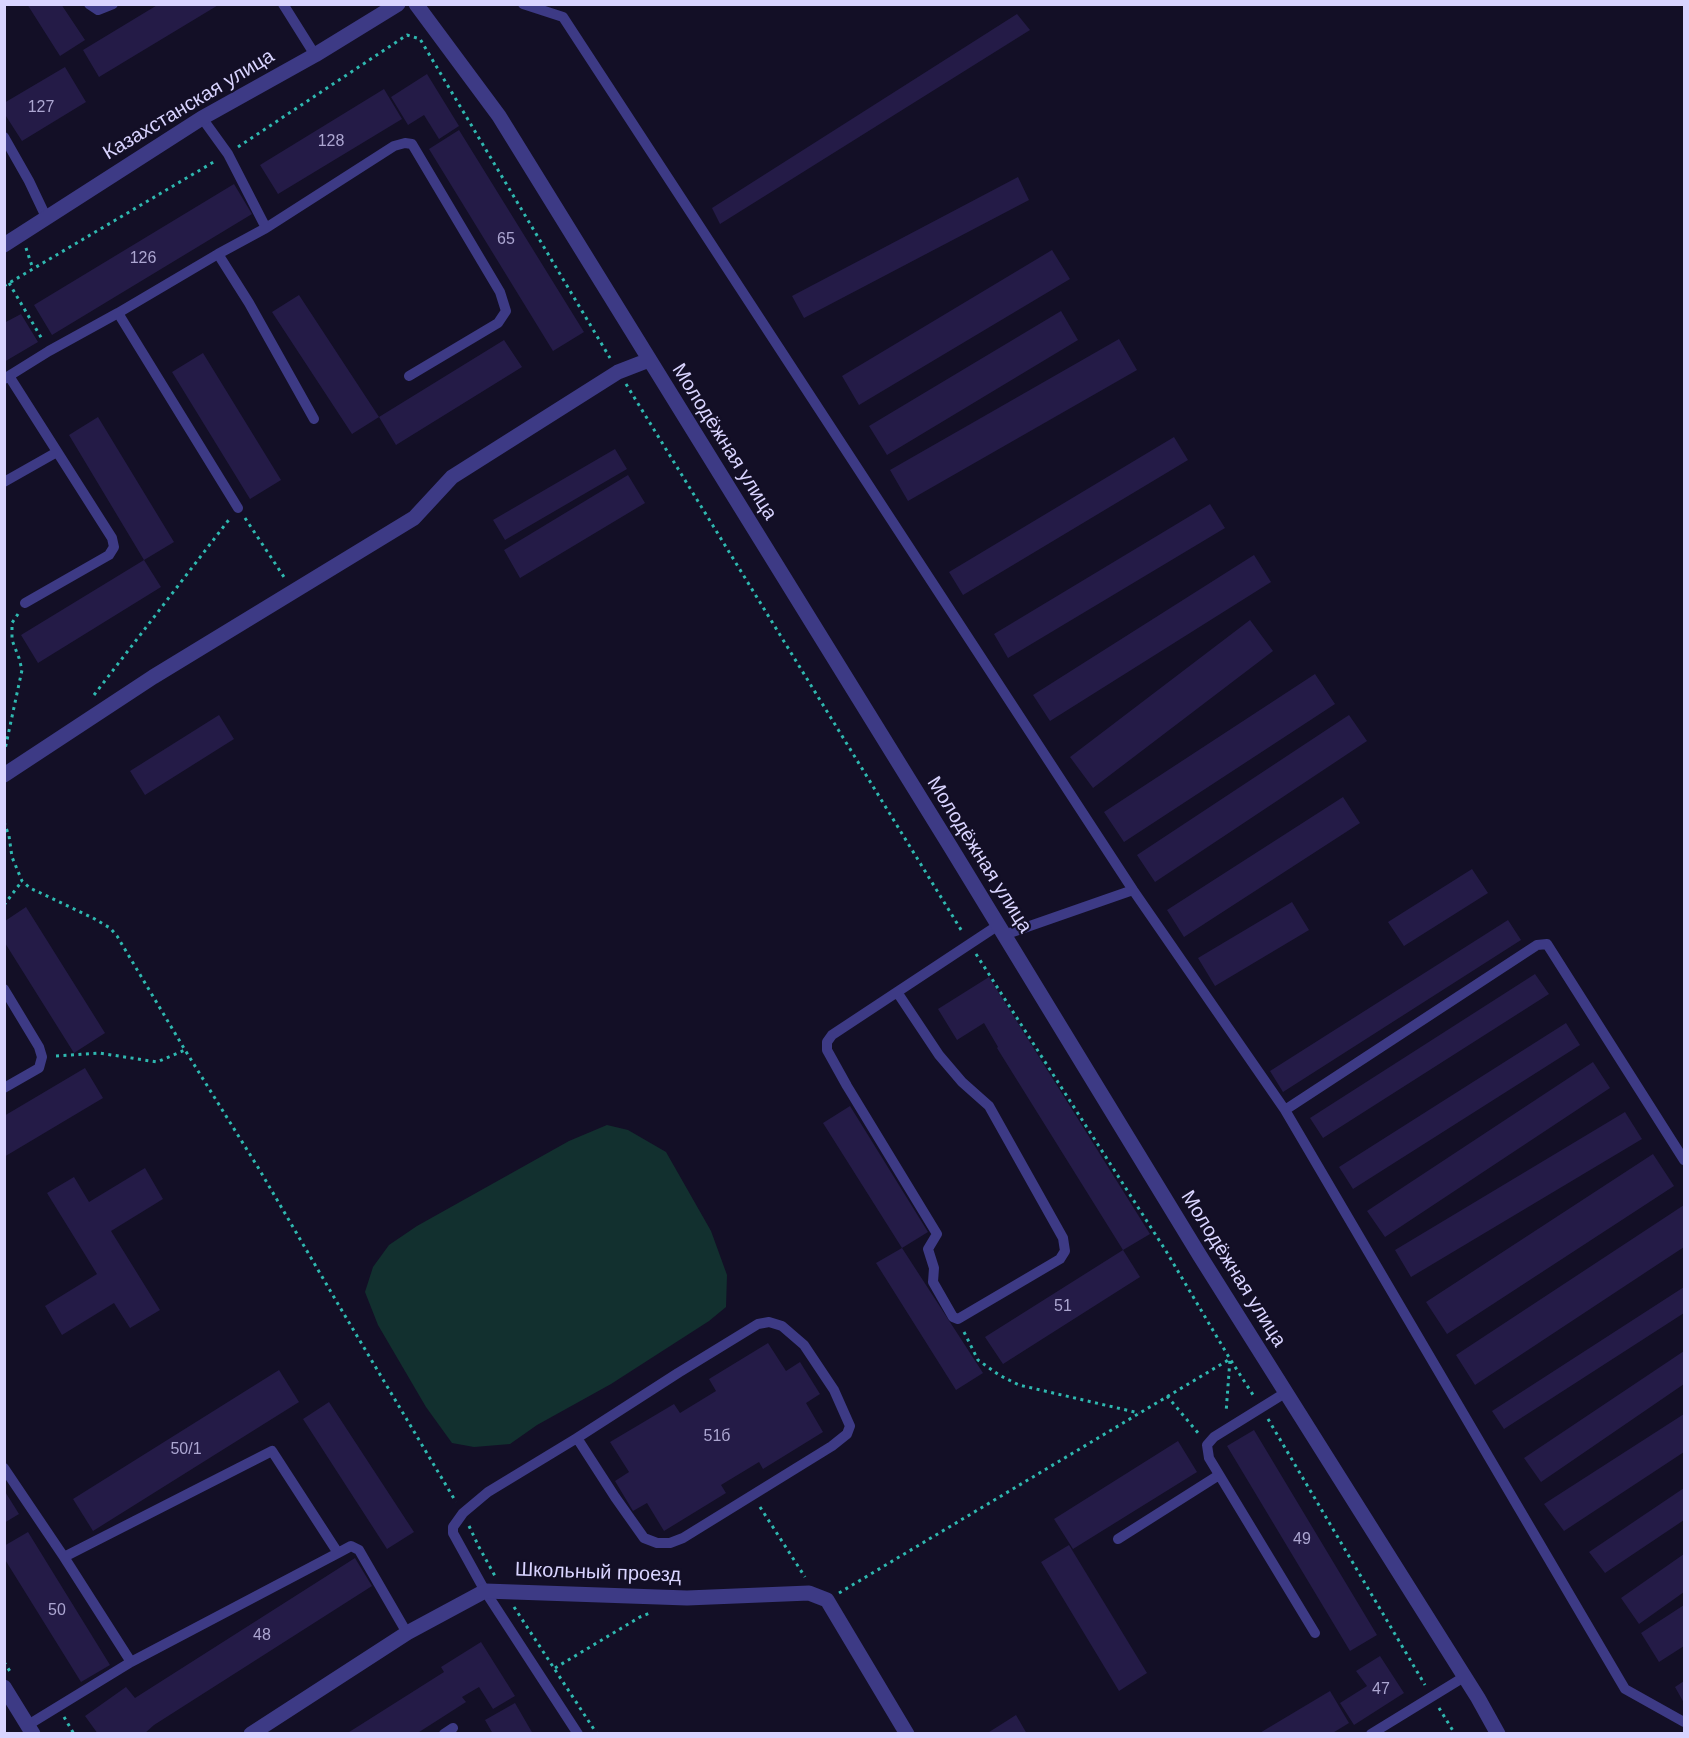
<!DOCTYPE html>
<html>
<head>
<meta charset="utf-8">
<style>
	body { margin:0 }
	#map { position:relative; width:1689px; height:1738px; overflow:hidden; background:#130f26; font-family:Arial,sans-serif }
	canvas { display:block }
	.frame { position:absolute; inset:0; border:6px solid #d9d4ff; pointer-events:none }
</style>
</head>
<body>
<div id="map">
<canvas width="1689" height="1738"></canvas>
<div class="frame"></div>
</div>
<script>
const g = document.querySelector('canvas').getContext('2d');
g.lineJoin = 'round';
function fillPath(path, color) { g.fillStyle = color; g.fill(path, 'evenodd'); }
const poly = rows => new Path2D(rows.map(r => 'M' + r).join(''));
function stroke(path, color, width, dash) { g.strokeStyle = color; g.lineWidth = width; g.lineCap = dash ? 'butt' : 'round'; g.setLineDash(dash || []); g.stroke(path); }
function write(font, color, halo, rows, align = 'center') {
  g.font = font + ' Arial,sans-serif'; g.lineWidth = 4.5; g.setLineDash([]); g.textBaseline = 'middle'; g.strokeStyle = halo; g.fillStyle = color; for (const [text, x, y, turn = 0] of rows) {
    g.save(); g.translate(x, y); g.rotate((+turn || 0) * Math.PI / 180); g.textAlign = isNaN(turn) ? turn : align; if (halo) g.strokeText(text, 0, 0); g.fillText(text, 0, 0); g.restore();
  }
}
const green = poly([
	[607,1125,628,1130,666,1152,711,1231,727,1275,726,1307,709,1321,611,1384,537,1425,510,1444,474,1447,452,1443,426,1407,378,1325,365,1292,373,1267,389,1245,417,1226,569,1141]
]);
const building = poly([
	[27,4,61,4,85,40,60,56],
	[159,4,220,4,99,77,83,50],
	[1017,14,1030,30,720,224,712,208],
	[65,67,86,102,22,141,4,113,4,103],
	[427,74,459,126,439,139,424,115,408,125,391,97],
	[384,89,402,119,278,194,260,165],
	[459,130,584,332,553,351,429,149],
	[1018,177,1029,200,804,318,792,296],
	[234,184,252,214,52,335,34,305],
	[1052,250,1070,279,859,405,842,376],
	[299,295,379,417,352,434,272,312],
	[1061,311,1078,340,887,455,869,426],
	[21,314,38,342,4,362,4,323],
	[1119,339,1137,370,908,501,890,470],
	[504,340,522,367,396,445,379,417],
	[203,353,281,480,250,499,172,372],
	[98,417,174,542,144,560,69,435],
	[1174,437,1188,460,963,595,949,572],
	[615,449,627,469,505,540,493,520],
	[628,475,645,503,520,578,504,550],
	[1210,504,1225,528,1008,658,994,634],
	[1254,555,1271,582,1050,721,1033,695],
	[144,560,161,587,38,663,21,635],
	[1250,620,1273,651,1093,788,1070,757],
	[1315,674,1335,704,1124,842,1104,812],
	[219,715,234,739,145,795,130,771],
	[1349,715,1367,741,1155,882,1137,855],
	[1343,797,1360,823,1184,937,1167,910],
	[1472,869,1488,893,1404,946,1388,922],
	[1292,902,1309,930,1215,986,1198,958],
	[26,907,105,1033,74,1053,5,943,5,921],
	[1508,920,1521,940,1283,1092,1270,1071],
	[1535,974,1549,994,1323,1138,1310,1118],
	[989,977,1150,1234,1123,1250,1140,1277,1003,1364,985,1337,1123,1250,997,1048,998,1047,984,1023,957,1040,938,1009],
	[1566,1023,1580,1045,1353,1189,1339,1167],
	[1593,1062,1610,1088,1385,1237,1367,1211],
	[85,1068,103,1098,4,1157,4,1116],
	[850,1106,928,1232,902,1248,823,1123],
	[1625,1112,1642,1139,1411,1277,1395,1250],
	[1653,1154,1674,1186,1447,1334,1426,1302],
	[145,1168,163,1199,111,1231,160,1310,130,1328,114,1303,62,1335,45,1306,97,1274,47,1193,74,1177,89,1202],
	[1684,1205,1684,1247,1475,1385,1456,1355],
	[902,1248,983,1373,956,1390,876,1263],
	[1684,1287,1684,1313,1504,1429,1492,1411],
	[768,1343,786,1371,800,1362,820,1394,806,1403,823,1432,763,1469,759,1462,721,1485,726,1493,664,1531,647,1503,633,1511,615,1481,629,1472,610,1442,674,1404,680,1413,716,1391,709,1379],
	[1684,1351,1684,1384,1541,1482,1524,1458],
	[279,1370,299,1402,93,1531,73,1499],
	[329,1402,414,1532,387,1549,303,1419],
	[1684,1414,1684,1452,1564,1531,1544,1504],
	[1254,1430,1377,1635,1350,1651,1227,1446],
	[1178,1441,1197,1472,1073,1549,1054,1519],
	[1684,1488,1684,1520,1605,1573,1589,1552],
	[4,1490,19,1514,4,1523],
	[28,1532,110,1665,81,1682,4,1558,4,1546],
	[1069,1545,1147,1673,1119,1691,1041,1562],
	[1684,1554,1684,1592,1639,1624,1621,1598],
	[355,1558,372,1586,154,1725,144,1734,98,1734,85,1716,126,1687,135,1698],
	[1684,1605,1684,1646,1659,1662,1641,1633],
	[481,1642,515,1696,493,1709,479,1687,462,1697,466,1702,416,1734,346,1734,444,1672,441,1667],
	[1380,1656,1404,1693,1354,1725,1340,1703,1367,1686,1356,1671],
	[1684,1681,1684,1703,1675,1687],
	[1330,1691,1349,1723,1331,1734,1258,1734],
	[515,1703,533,1734,493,1734,485,1720],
	[1016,1715,1027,1734,986,1734]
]);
const path = poly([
	[238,147,407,35,420,39,610,358],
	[26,248,33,269],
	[9,283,42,339],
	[4,286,217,160],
	[626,384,963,933],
	[245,518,286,580],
	[94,695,231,517],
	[4,754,22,670,19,658,12,640,12,623,18,614],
	[4,822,9,836,12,857,22,881,30,888,93,918,110,928,117,936,185,1050,259,1169,338,1304,456,1502],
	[4,905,22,881],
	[976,954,1166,1251,1230,1359,1255,1398],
	[56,1056,99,1053,157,1062,185,1050],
	[964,1332,978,1360,999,1375,1019,1385,1139,1413],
	[1167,1396,1199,1434],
	[1268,1419,1425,1685],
	[760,1507,805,1577],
	[469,1526,479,1547,495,1576],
	[839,1593,1230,1359,1226,1413],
	[514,1607,597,1734],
	[4,1662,11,1673],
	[555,1668,640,1617,650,1613],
	[1439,1708,1455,1734],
	[64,1717,74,1734]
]);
const service = poly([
	[89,4,98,10,113,4],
	[283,4,315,55],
	[523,4,563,17,1133,890,1285,1110,1625,1689,1684,1722],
	[202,118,228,154,266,228,218,254,118,313,238,508],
	[4,137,29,181,47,219],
	[266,228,394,146,405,143,412,144,500,292,506,311,498,323,409,376],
	[218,254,249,303,314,419],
	[9,376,112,538,114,547,109,555,25,603],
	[4,379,49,351,118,313],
	[4,482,57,452],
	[1004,935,1133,890],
	[4,989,39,1047,42,1057,39,1068,4,1088],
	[897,992,939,1055,962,1082,989,1106,1063,1238,1065,1251,1060,1259,958,1319,953,1317,933,1282,934,1268,928,1249,937,1234,847,1086,827,1050,827,1042,832,1035,997,926],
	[1285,1110,1537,945,1547,944,1684,1160],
	[1285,1393,1214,1437,1207,1445,1209,1458,1315,1633],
	[577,1438,615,1497,644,1538,657,1543,670,1543,683,1538,832,1446,847,1434,850,1426,834,1390,804,1345,782,1326,769,1322,758,1324,678,1373,577,1438,488,1492,463,1513,453,1527,453,1533,485,1591,578,1734],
	[4,1468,64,1557,131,1662,338,1553,272,1451,64,1557],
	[1118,1539,1219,1475],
	[338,1553,351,1546,359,1550,407,1633],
	[28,1725,131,1662],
	[444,1734,453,1728],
	[1371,1734,1464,1677]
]);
const minor = poly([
	[416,4,499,116,950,846,1200,1256,1478,1698,1498,1734],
	[4,245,202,118,315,55,398,4],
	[4,775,153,677,414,518,452,477,618,372,649,360],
	[4,1687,33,1734],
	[251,1734,407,1633,485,1591,687,1598,809,1593,827,1600,907,1734]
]);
const numberNames = [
	["127",41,108],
	["128",331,142],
	["65",506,240],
	["126",143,259],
	["51",1063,1307],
	["51б",717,1437],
	["50/1",186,1450],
	["49",1302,1540],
	["50",57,1611],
	["48",262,1636],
	["47",1381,1690]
];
const streetNames = [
	["Казахстанская улица",189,105,-31],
	["Молодёжная улица",724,442,58],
	["Молодёжная улица",979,855,58],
	["Молодёжная улица",1233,1269,58],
	["Школьный проезд",598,1573,2]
];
fillPath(green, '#12302f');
fillPath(building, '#241b47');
stroke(path, '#2fb8b0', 3, [3, 4.5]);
stroke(service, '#3d3a85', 10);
stroke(minor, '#3d3a85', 15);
write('16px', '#aca6d1', null, numberNames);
write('20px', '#d9d4ff', '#130f26', streetNames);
</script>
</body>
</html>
